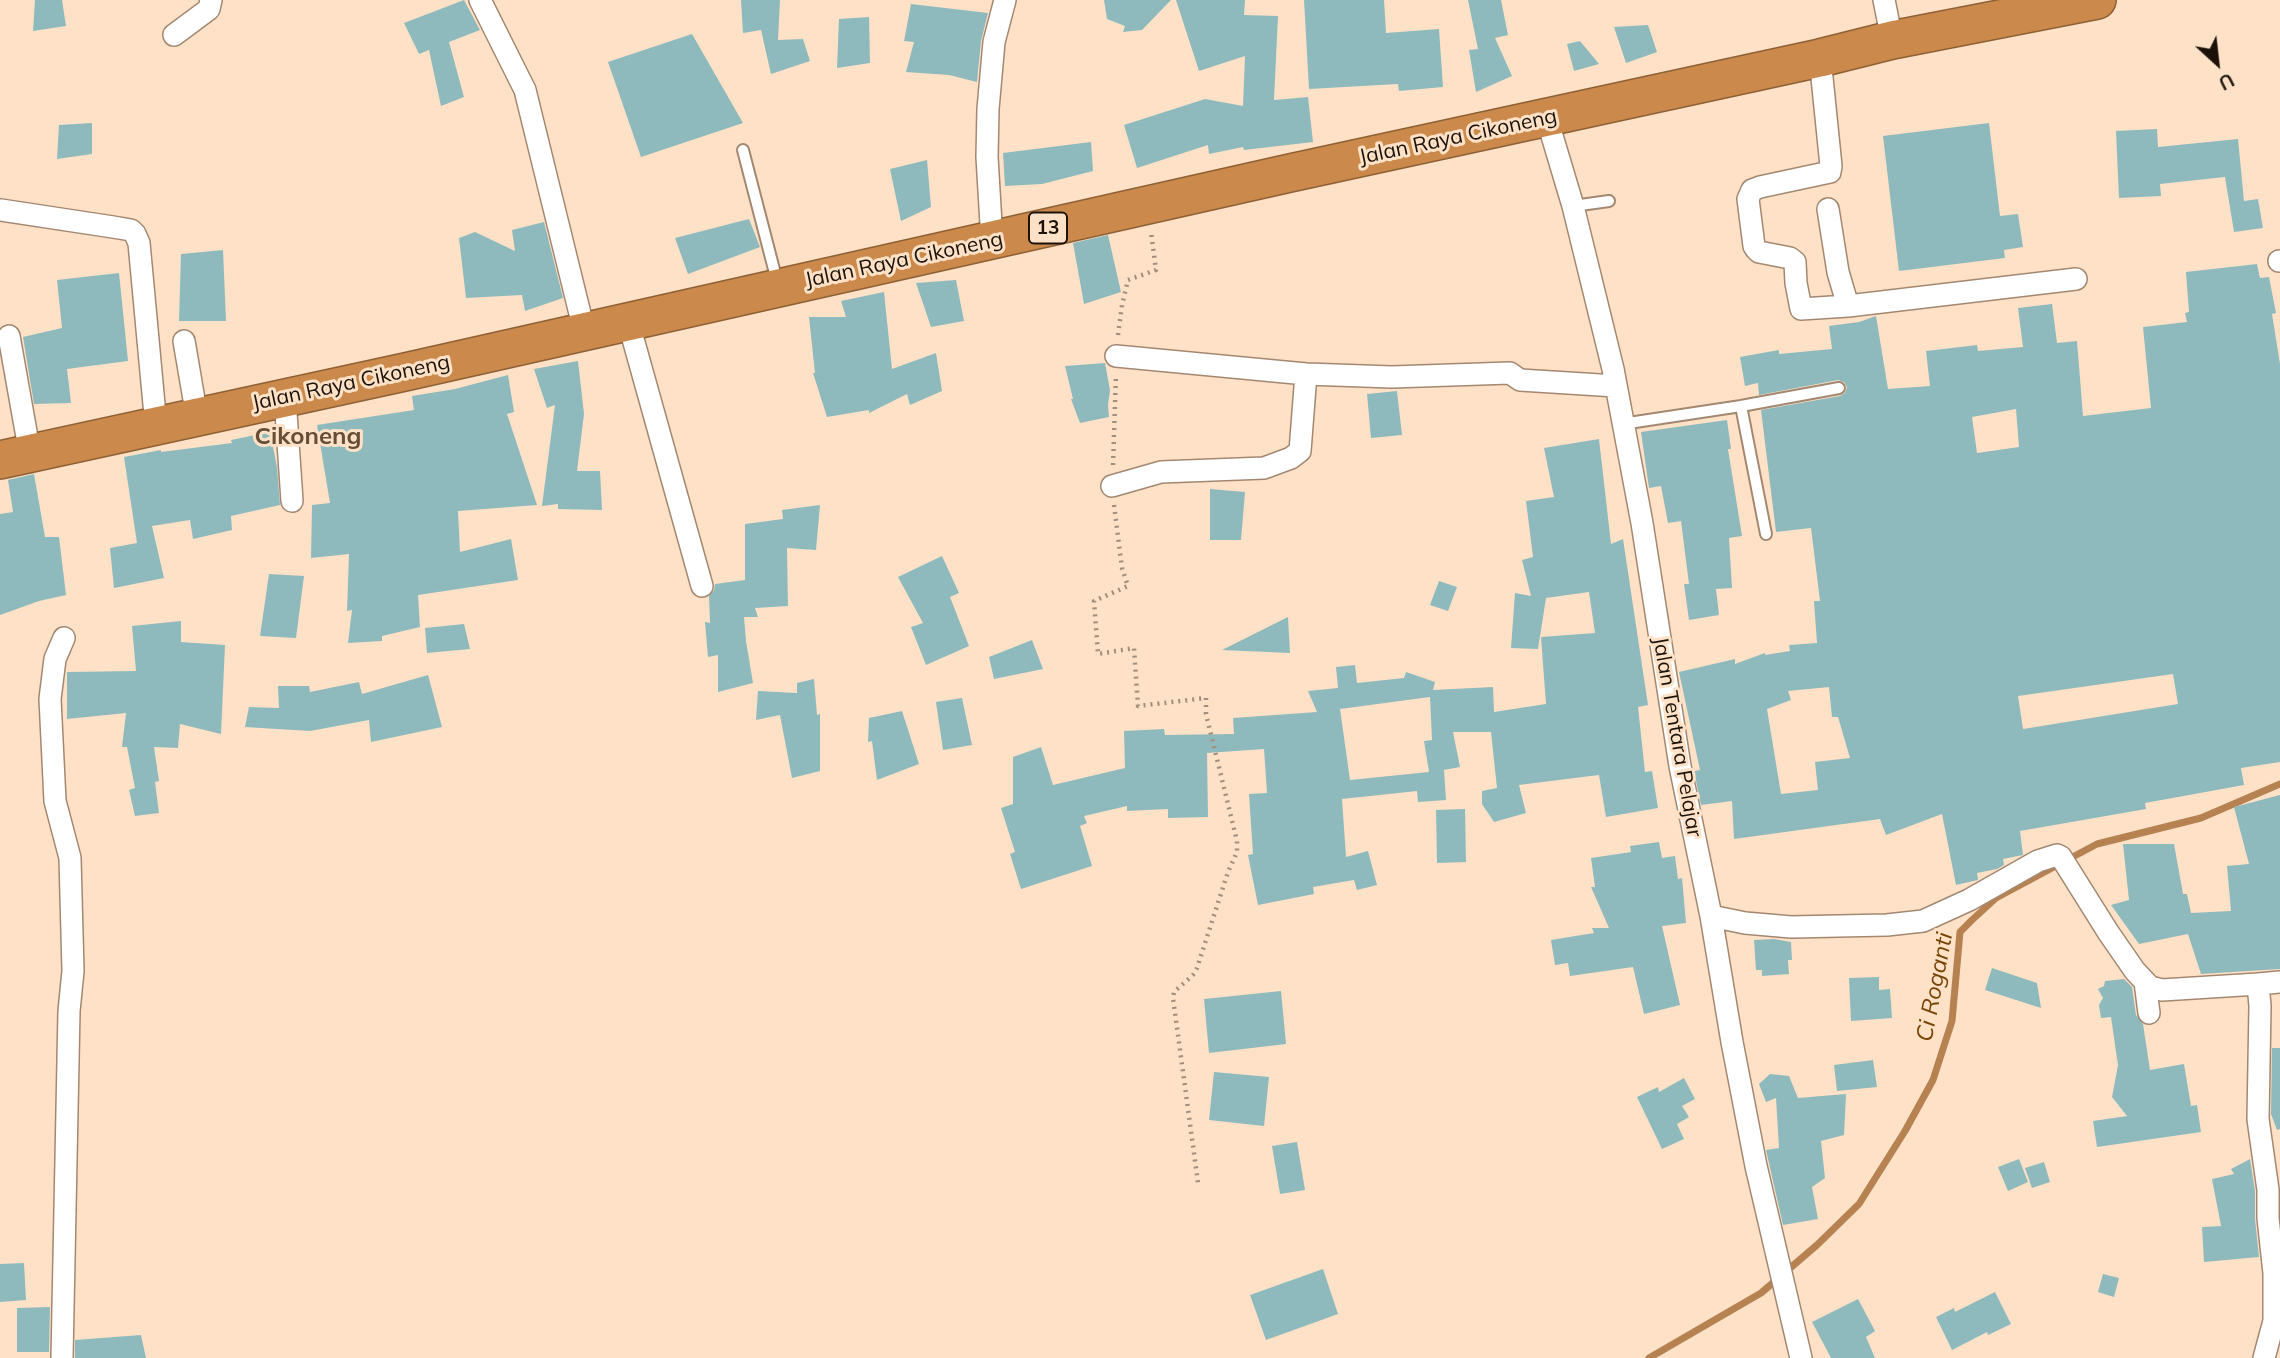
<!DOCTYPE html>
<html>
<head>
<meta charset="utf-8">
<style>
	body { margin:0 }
	#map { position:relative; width:2280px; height:1358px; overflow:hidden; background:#fee1c7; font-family:Mulish,sans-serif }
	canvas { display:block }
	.north { position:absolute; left:2182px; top:28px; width:70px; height:70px; -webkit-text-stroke:5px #fee1c7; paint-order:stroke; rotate:153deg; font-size:19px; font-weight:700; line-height:28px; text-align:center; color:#1c1209 }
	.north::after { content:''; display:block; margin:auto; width:24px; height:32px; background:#1c1209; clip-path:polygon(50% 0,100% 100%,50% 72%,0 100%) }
</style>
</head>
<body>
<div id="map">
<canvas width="2280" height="1358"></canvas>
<div class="north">U</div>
</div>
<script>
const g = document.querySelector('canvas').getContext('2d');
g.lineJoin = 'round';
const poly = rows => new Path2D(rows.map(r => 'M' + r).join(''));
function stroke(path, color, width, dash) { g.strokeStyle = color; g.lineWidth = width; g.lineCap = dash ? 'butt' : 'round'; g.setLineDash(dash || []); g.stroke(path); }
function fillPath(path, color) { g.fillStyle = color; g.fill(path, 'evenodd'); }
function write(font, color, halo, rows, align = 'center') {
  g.font = font + ' Mulish,sans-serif'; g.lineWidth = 6; g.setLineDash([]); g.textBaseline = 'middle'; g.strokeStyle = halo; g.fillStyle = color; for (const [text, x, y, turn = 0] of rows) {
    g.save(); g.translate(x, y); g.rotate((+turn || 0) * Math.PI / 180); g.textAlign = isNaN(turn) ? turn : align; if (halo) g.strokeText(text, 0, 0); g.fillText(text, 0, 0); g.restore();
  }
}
const stream = poly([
	[1649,1358,1761,1293,1817,1245,1859,1204,1905,1131,1933,1080,1952,1021,1960,932,1972,920,1996,898,2097,844,2201,818,2280,784]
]);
const building = poly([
	[35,0,62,0,66,26,33,31],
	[464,0,480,30,449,42,464,97,441,106,429,50,419,54,404,23],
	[741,0,780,0,778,40,803,39,810,61,771,74,761,30,743,33],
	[1104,0,1171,0,1142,30,1123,32,1125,26,1107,19],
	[1176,0,1245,0,1244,15,1278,16,1274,100,1308,97,1313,142,1244,150,1243,147,1209,154,1208,145,1137,168,1124,125,1205,99,1243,106,1245,56,1199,71],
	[1304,0,1384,0,1386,33,1439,29,1443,87,1399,91,1398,84,1309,89],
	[1468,0,1501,0,1508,35,1495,38,1512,76,1476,92,1469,50,1478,49],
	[911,4,988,13,981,41,977,82,949,75,906,72,914,42,904,41],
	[869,17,870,63,837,68,839,19],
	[1648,25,1657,52,1626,63,1614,27],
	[692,34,743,123,641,157,608,62],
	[1580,41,1599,64,1574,71,1567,44],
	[92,123,92,154,57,159,59,125],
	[1989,123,2000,216,2018,214,2023,247,2004,250,2005,258,1899,271,1883,136],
	[2157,129,2158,147,2238,139,2244,201,2258,199,2263,228,2234,232,2225,177,2160,184,2161,196,2119,198,2116,131],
	[1091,142,1093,171,1042,184,1005,186,1003,153],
	[927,160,931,207,901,221,890,169],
	[749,219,760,247,688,274,675,238],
	[544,222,563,298,525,311,522,295,466,298,459,238,475,232,515,251,512,230],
	[1108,235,1121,292,1084,304,1073,243],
	[223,250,226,321,179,321,181,254],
	[2257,264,2260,278,2269,277,2276,313,2272,314,2280,364,2280,762,2241,768,2244,785,2145,803,2146,809,2020,831,2023,855,2003,859,2004,865,1997,869,1977,873,1978,880,1956,885,1942,814,1886,835,1880,819,1734,839,1732,801,1701,805,1694,771,1700,770,1679,672,1735,659,1735,664,1765,653,1765,655,1790,651,1789,645,1817,643,1814,601,1820,601,1811,528,1776,532,1761,410,1840,396,1845,393,1847,387,1844,382,1838,380,1759,395,1758,383,1745,386,1740,357,1779,350,1779,354,1832,349,1829,326,1859,322,1876,316,1888,389,1930,386,1926,351,1977,345,1978,351,2023,347,2018,308,2052,304,2057,343,2077,341,2083,416,2151,408,2143,327,2187,322,2185,313,2189,312,2186,272],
	[2016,409,2019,447,1977,453,1972,417],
	[2173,674,2178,704,2023,729,2018,696],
	[1829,687,1832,717,1838,717,1850,758,1815,762,1818,790,1781,794,1767,709,1791,700,1788,691],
	[119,273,128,361,67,369,71,403,34,404,23,337,62,328,57,280],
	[956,280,964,321,931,327,916,283],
	[884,292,892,369,936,353,942,391,910,405,907,394,869,413,869,410,827,417,813,373,815,373,809,317,846,317,841,301],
	[578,361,584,414,577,471,600,471,602,510,558,509,558,504,542,506,555,405,547,408,534,369],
	[1105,363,1110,390,1108,405,1109,417,1080,423,1071,399,1073,399,1065,366],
	[508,375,514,412,507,414,537,505,458,511,460,552,511,539,518,580,418,595,420,627,382,636,382,641,348,643,352,610,347,611,349,554,311,558,312,505,330,503,317,425,414,410,412,396,455,389],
	[1397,391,1402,435,1371,438,1367,394],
	[1727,420,1731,449,1728,449,1742,536,1729,538,1732,588,1716,589,1719,615,1689,620,1684,584,1689,584,1681,521,1668,523,1661,486,1649,488,1641,432],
	[270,432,277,467,280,505,231,516,232,530,193,539,190,520,152,526,164,578,114,588,110,548,137,543,124,457,161,450,161,452,232,443,231,440],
	[1599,439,1611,544,1623,539,1648,705,1638,707,1645,772,1652,771,1658,808,1606,817,1599,775,1519,785,1526,813,1494,822,1482,804,1482,791,1497,788,1491,732,1453,732,1460,767,1438,771,1444,770,1446,800,1418,802,1417,791,1342,799,1346,857,1368,851,1377,885,1357,890,1354,880,1313,887,1314,894,1258,905,1248,855,1253,854,1249,794,1267,793,1264,749,1207,753,1208,817,1168,818,1168,809,1127,811,1127,806,1084,816,1087,823,1080,826,1092,866,1021,889,1010,854,1015,852,1001,808,1013,804,1013,757,1041,747,1053,785,1125,768,1124,731,1164,729,1165,735,1234,734,1233,718,1317,712,1308,691,1338,688,1336,667,1355,665,1357,683,1404,678,1406,672,1435,682,1433,690,1493,687,1494,712,1546,704,1541,637,1595,633,1589,592,1546,598,1538,649,1511,648,1515,593,1531,596,1522,560,1533,557,1526,501,1554,497,1544,448],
	[1430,697,1432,740,1424,741,1429,772,1350,780,1340,709],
	[34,474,45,537,59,537,66,595,39,601,0,615,0,514,13,512,8,480],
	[1210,489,1245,492,1241,540,1210,540],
	[820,505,816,550,787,548,788,606,755,608,758,617,744,617,746,641,753,683,718,692,718,655,708,657,705,622,710,623,709,596,714,590,715,584,745,580,745,524,783,519,782,510],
	[942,556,959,593,950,597,969,646,926,665,911,627,923,623,898,577],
	[269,574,304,576,296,638,260,636],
	[1439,581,1457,587,1448,611,1430,605],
	[1288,617,1290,653,1222,650],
	[181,621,181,642,225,645,221,734,180,724,178,748,154,747,159,781,155,782,159,813,135,816,129,790,135,788,127,747,122,747,126,713,67,719,67,672,136,671,132,626],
	[464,624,470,649,427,653,425,628],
	[1032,640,1043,669,994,679,989,657],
	[428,675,442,727,371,742,369,720,310,731,245,727,249,707,279,708,278,686,309,686,310,692,359,682,362,694],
	[814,679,817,715,820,714,820,771,792,778,780,715,756,720,758,691,797,693,797,683],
	[962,698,972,745,943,750,936,702],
	[902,711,919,764,877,780,872,741,868,742,869,718],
	[2280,795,2280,969,2201,974,2188,934,2139,944,2111,905,2129,900,2123,844,2174,844,2183,894,2187,894,2191,913,2231,911,2227,866,2249,864,2234,807],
	[1465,809,1466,862,1437,863,1436,810],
	[1659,842,1662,858,1675,856,1678,879,1682,878,1686,923,1662,926,1680,1005,1644,1014,1633,967,1570,976,1568,963,1555,965,1551,940,1594,933,1592,928,1609,928,1591,887,1595,887,1591,858,1631,852,1630,846],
	[1774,939,1791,942,1792,960,1788,960,1789,974,1762,976,1762,970,1756,970,1754,940],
	[1992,968,2037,983,2041,1008,1985,990],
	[1879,977,1879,990,1890,989,1892,1018,1851,1021,1849,978],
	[2124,979,2132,987,2136,1015,2143,1024,2150,1070,2184,1064,2191,1106,2197,1105,2201,1132,2097,1147,2093,1121,2127,1116,2112,1097,2118,1065,2111,1017,2101,1018,2099,1005,2103,998,2098,989,2104,986,2105,981],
	[1281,991,1286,1044,1209,1053,1204,999],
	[2272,1048,2280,1048,2280,1129,2277,1130,2271,1114],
	[1873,1060,1877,1087,1837,1091,1834,1065],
	[1214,1072,1269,1077,1264,1126,1209,1120],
	[1770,1074,1789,1076,1798,1098,1846,1094,1844,1135,1821,1141,1825,1178,1812,1187,1818,1219,1783,1225,1766,1150,1779,1148,1776,1098,1766,1102,1759,1084],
	[1684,1078,1695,1099,1682,1106,1689,1117,1677,1124,1684,1139,1662,1149,1637,1097,1658,1087,1659,1092],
	[1297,1142,1305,1190,1280,1194,1272,1146],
	[2019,1159,2028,1182,2008,1191,1998,1167],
	[2250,1159,2255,1191,2255,1219,2259,1257,2204,1262,2202,1227,2221,1226,2212,1179,2234,1174,2231,1169],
	[2044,1162,2050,1182,2032,1188,2025,1168],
	[24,1263,26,1300,0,1302,0,1264],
	[1323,1269,1338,1314,1266,1340,1250,1295],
	[2103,1274,2119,1278,2114,1297,2098,1292],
	[1995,1292,2011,1324,1988,1335,1987,1332,1952,1350,1936,1317,1954,1308,1955,1312],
	[1858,1299,1875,1331,1866,1337,1875,1358,1831,1358,1812,1322],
	[50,1307,49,1352,17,1352,17,1308],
	[141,1335,146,1358,75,1358,75,1340]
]);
const path = poly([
	[1118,335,1122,305,1128,280,1156,270,1151,232],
	[1113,465,1116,375],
	[1114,505,1122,568,1128,586,1094,601,1098,654,1134,648,1138,706,1206,698,1206,714,1237,841,1237,852,1228,872,1197,968,1193,975,1174,992,1173,998,1198,1183]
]);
const lane = poly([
	[743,150,777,281],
	[1573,206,1609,201],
	[1741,406,1766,534],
	[1622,424,1741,406,1839,388]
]);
const street = poly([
	[480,0,525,90,584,330],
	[1884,0,1892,40],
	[174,35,209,9,211,0],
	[1820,58,1831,166,1830,172,1760,187,1752,190,1748,199,1754,246,1756,249,1759,252,1790,258,1795,262,1796,283,1801,309,1848,306,1838,272,1828,209],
	[1547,119,1573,206,1613,369,1642,523,1680,766,1711,916,1732,1042,1756,1166,1801,1358],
	[1,210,113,227,131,230,135,234,139,243,156,426],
	[992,241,987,157,988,109,994,42,1005,0],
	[2279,261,2280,261],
	[1848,306,2076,279],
	[628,321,702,586],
	[9,336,30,454],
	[184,341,197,417],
	[1116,356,1306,374,1392,377,1510,373,1520,380,1616,386],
	[285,398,292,501],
	[1112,486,1161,472,1264,468,1291,458,1300,451,1306,374],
	[1711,916,1745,923,1791,927,1887,925,1923,921,1969,900,2038,861,2057,855,2061,857,2108,932,2135,971,2150,987,2162,990,2258,984,2260,1006,2258,1119,2268,1190,2268,1218,2274,1273,2274,1321,2264,1358],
	[2145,982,2149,1013],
	[2258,984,2280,982],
	[62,1358,69,1011,73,971,70,858,55,801,50,699,55,659,64,638]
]);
const highway = poly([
	[0,460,405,372,1290,173,1820,58,1892,40,2097,0]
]);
const shields = [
	[1048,228,38]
];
const shieldNames = [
	["13",1048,228]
];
const streetNames = [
	["Jalan Raya Cikoneng",1458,137,-12],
	["Jalan Raya Cikoneng",904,260,-12],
	["Jalan Raya Cikoneng",351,383,-12],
	["Jalan Tentara Pelajar",1677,737,80]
];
const waterNames = [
	["Ci Roganti",1935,987,-79]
];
const quarterNames = [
	["Cikoneng",308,437]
];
stroke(stream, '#b78252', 7);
fillPath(building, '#8ebabd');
stroke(lane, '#a38871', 14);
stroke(street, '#a38871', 24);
stroke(highway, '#8e6035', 40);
stroke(path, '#a38e7b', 4.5, [2, 5]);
stroke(lane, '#fff', 10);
stroke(street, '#fff', 21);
stroke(highway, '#cb8a4c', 37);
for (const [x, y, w] of shields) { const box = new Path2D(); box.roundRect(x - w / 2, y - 15.5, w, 31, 5); g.fillStyle = '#fee1c7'; g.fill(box); stroke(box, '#1c1209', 2); }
write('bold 19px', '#1c1209', null, shieldNames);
write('21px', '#1c1209', '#fee1c7', streetNames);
write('italic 23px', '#774406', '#fee1c7', waterNames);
write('bold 24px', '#664d38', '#fee1c7', quarterNames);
</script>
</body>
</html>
